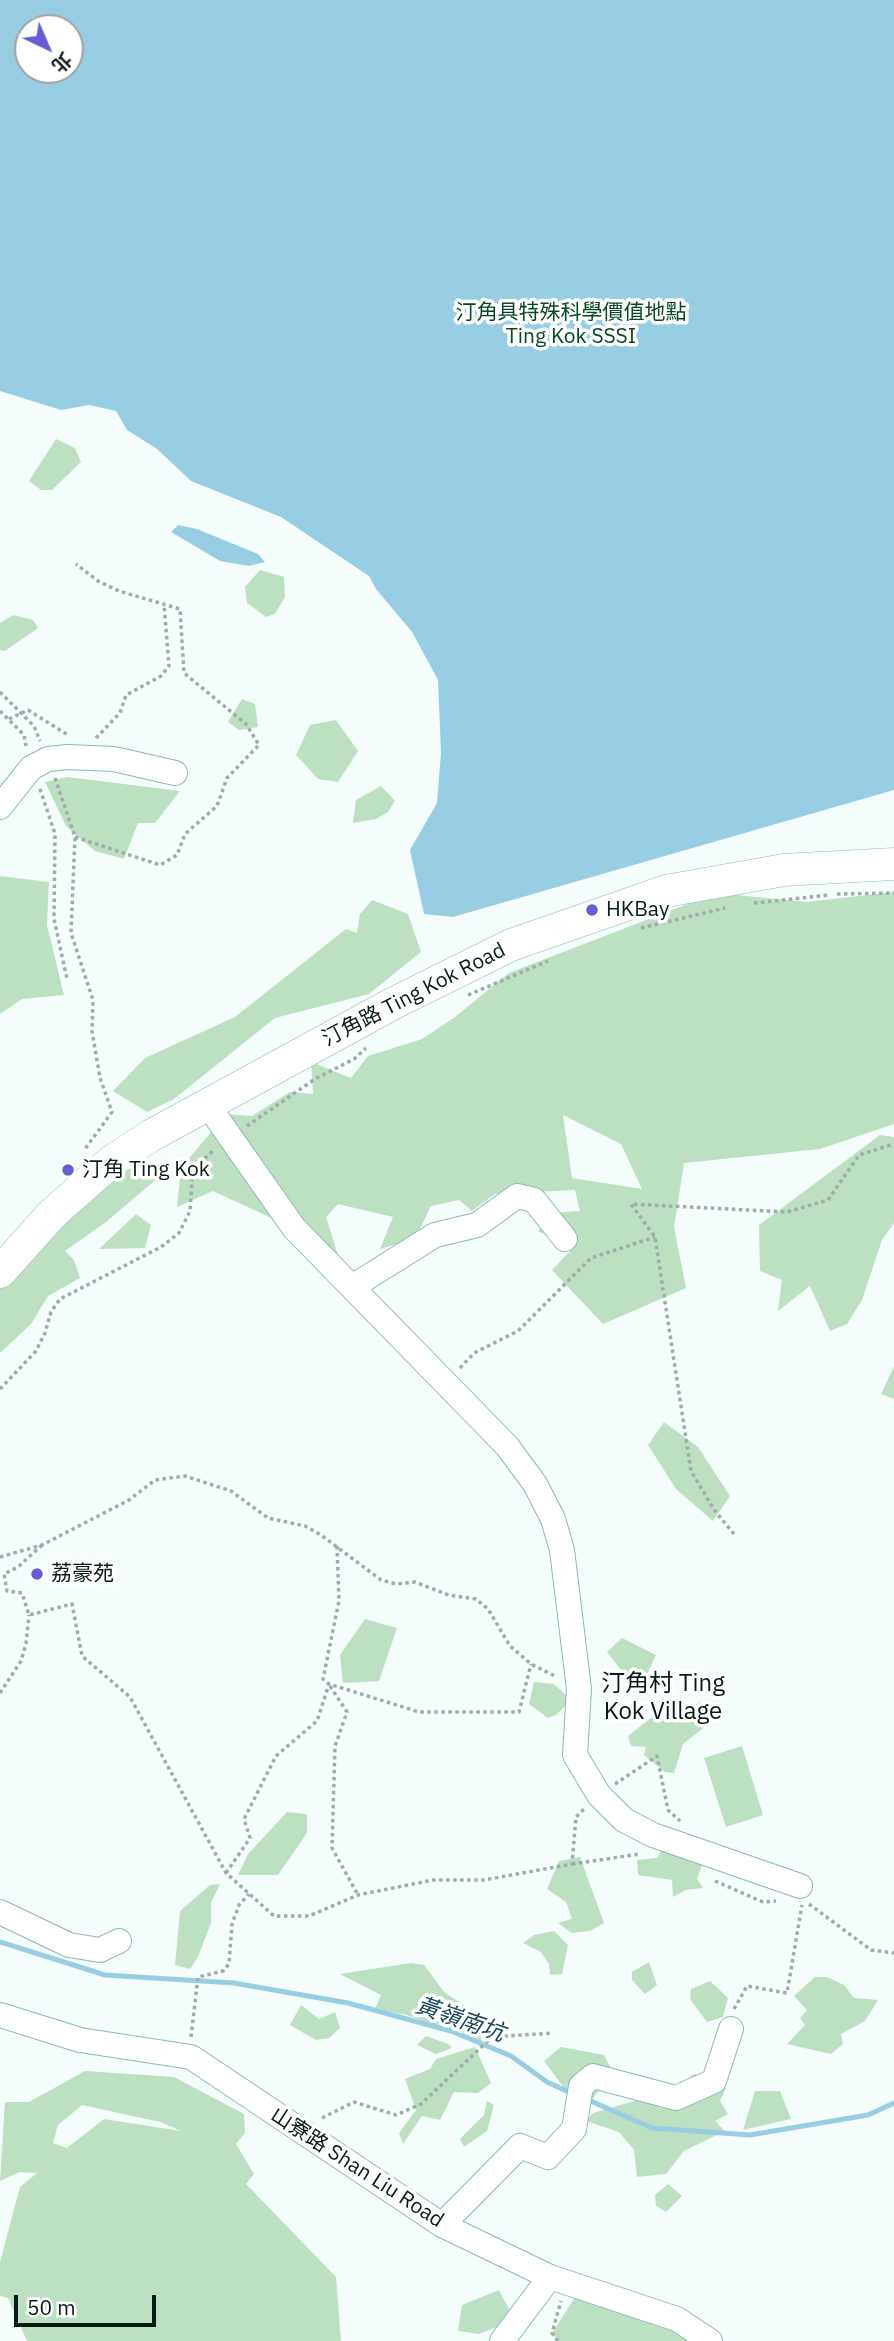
<!DOCTYPE html>
<html>
<head>
<meta charset="utf-8">
<style>
	body { margin:0 }
	#map { position:relative; width:894px; height:2341px; overflow:hidden; background:#f4fdfc; font-family:"IBM Plex Sans","Noto Sans TC",sans-serif }
	canvas { display:block }
	.north { position:absolute; left:14px; top:14px; width:70px; height:70px; box-sizing:border-box; background:#fff; border:2px solid #9da4a3; border-radius:50%; rotate:136deg; font-size:19px; font-weight:700; line-height:28px; text-align:center; color:#091b19 }
	.north::after { content:''; display:block; margin:auto; width:24px; height:32px; background:#635ed7; clip-path:polygon(50% 0,100% 100%,50% 72%,0 100%) }
	.scale { position:absolute; left:14px; top:2295px; width:142px; height:32px; box-sizing:border-box; border:4px solid #091b19; border-top:0; padding-left:9px; font-size:21px; line-height:24px; white-space:nowrap; color:#091b19; -webkit-text-stroke:5px #fff; paint-order:stroke }
</style>
</head>
<body>
<div id="map">
<canvas width="894" height="2341"></canvas>
<div class="north">北</div>
<div class="scale">50 m</div>
</div>
<script>
const g = document.querySelector('canvas').getContext('2d');
g.lineJoin = 'round';
function fillPath(path, color) { g.fillStyle = color; g.fill(path, 'evenodd'); }
const poly = rows => new Path2D(rows.map(r => 'M' + r).join(''));
function stroke(path, color, width, dash) { g.strokeStyle = color; g.lineWidth = width; g.lineCap = dash ? 'butt' : 'round'; g.setLineDash(dash || []); g.stroke(path); }
function write(font, color, halo, rows, align = 'center') {
  g.font = font + ' "IBM Plex Sans","Noto Sans TC",sans-serif'; g.lineWidth = 7; g.setLineDash([]); g.textBaseline = 'middle'; g.strokeStyle = halo; g.fillStyle = color; for (const [text, x, y, turn = 0] of rows) {
    g.save(); g.translate(x, y); g.rotate((+turn || 0) * Math.PI / 180); g.textAlign = isNaN(turn) ? turn : align; if (halo) g.strokeText(text, 0, 0); g.fillText(text, 0, 0); g.restore();
  }
}
const green = poly([
	[56,439,75,448,81,462,52,490,41,490,29,481],
	[260,570,284,577,285,597,275,614,266,617,247,603,245,587],
	[13,615,33,620,38,628,5,651,0,650,0,623],
	[242,699,255,704,258,727,239,730,228,722],
	[336,720,358,751,338,782,318,779,296,755,310,725],
	[67,777,116,783,180,791,155,823,138,823,124,859,95,851,66,826,45,782],
	[381,786,395,801,388,812,376,819,353,823,356,800],
	[0,876,49,882,47,925,64,995,22,999,0,1014],
	[894,892,894,1124,820,1149,684,1163,674,1227,686,1288,640,1308,603,1324,552,1270,573,1248,538,1231,550,1213,580,1211,575,1190,495,1194,472,1211,459,1200,431,1206,415,1239,380,1249,393,1217,338,1204,326,1217,340,1262,276,1220,213,1191,177,1207,181,1168,226,1114,252,1116,290,1092,313,1094,311,1062,351,1078,368,1056,422,1039,455,1017,509,973,716,893,807,902],
	[563,1115,621,1144,642,1189,572,1178],
	[372,900,408,914,421,952,369,994,275,1018,174,1099,147,1112,113,1091,145,1058,235,1017,346,929,357,933,360,914],
	[880,1135,894,1137,894,1223,882,1240,862,1300,847,1324,830,1331,810,1286,778,1311,782,1280,760,1271,759,1225],
	[132,1160,165,1172,106,1222,65,1251,74,1260,80,1278,48,1296,31,1324,0,1353,0,1286,10,1272],
	[136,1214,151,1225,145,1248,99,1249],
	[894,1366,894,1399,881,1394],
	[664,1422,698,1447,730,1496,713,1521,676,1489,648,1445],
	[365,1619,397,1628,379,1681,343,1683,340,1655],
	[622,1638,656,1655,643,1683,620,1669,607,1652],
	[534,1682,554,1684,571,1700,556,1715,548,1718,529,1704],
	[700,1702,715,1719,683,1744,674,1773,665,1772,644,1755,646,1747,631,1746,628,1736,652,1717,663,1721,667,1714,685,1708,687,1710],
	[742,1746,763,1815,726,1827,704,1758],
	[287,1812,307,1814,307,1833,278,1875,238,1875,248,1854],
	[663,1847,704,1859,697,1879,703,1888,686,1890,673,1897,672,1880,638,1875,637,1860,657,1858],
	[580,1857,604,1923,590,1931,572,1933,558,1923,572,1919,566,1902,547,1889,559,1861],
	[220,1884,211,1903,211,1923,198,1957,190,1969,175,1965,180,1911,210,1885],
	[554,1931,568,1945,562,1974,550,1975,549,1964,541,1952,523,1943,534,1935],
	[649,1962,657,1985,645,1994,632,1980,632,1972],
	[411,1963,424,1965,444,1992,476,2013,482,2043,407,2015,375,2009,381,1995,340,1974],
	[815,1977,827,1977,844,1985,854,1998,878,2000,865,2021,841,2034,843,2044,831,2054,787,2044,805,2025,800,2018,807,2010,794,1996],
	[710,1981,728,1998,723,2017,707,2022,690,1999,691,1989],
	[301,2005,319,2019,335,2012,340,2028,329,2038,316,2040,290,2025],
	[426,2036,448,2044,452,2048,436,2054,417,2045],
	[475,2047,491,2083,478,2093,454,2092,440,2120,422,2116,403,2144,399,2133,416,2110,405,2079,430,2069,436,2059],
	[561,2047,604,2055,613,2072,588,2105,573,2100,544,2061],
	[85,2071,174,2077,244,2114,245,2133,236,2144,254,2174,246,2184,336,2277,341,2341,27,2341,8,2298,0,2296,0,2262,20,2187,37,2173,20,2172,0,2181,5,2102,29,2102],
	[82,2105,160,2122,181,2131,104,2119,67,2148,53,2143,58,2125],
	[706,2073,726,2088,720,2101,728,2114,715,2121,725,2131,684,2151,666,2174,637,2177,634,2150,619,2132,586,2121,593,2113,648,2097,660,2108,683,2108,697,2094,691,2075],
	[755,2091,780,2091,791,2119,743,2130],
	[487,2101,494,2105,487,2131,464,2147,460,2139,484,2115],
	[668,2184,682,2196,666,2212,656,2206,655,2195],
	[581,2288,707,2341,558,2341,552,2333],
	[499,2290,512,2315,508,2323,479,2334,458,2331,462,2305]
]);
const water = poly([
	[0,0,894,0,894,790,453,917,424,914,410,850,437,803,441,753,438,680,412,632,376,589,369,576,281,517,191,481,157,449,127,430,116,411,89,405,61,410,0,391],
	[70,28,70,70,28,70,28,28],
	[178,525,197,529,258,554,265,562,249,566,220,561,171,532]
]);
const stream = poly([
	[0,1942,105,1975,234,1983,348,2003,451,2031,511,2056,547,2082,573,2094],
	[586,2099,652,2128,750,2135,868,2115,894,2103]
]);
const path = poly([
	[0,692,34,726,40,741],
	[0,711,24,735,26,746],
	[9,719,28,710,68,735],
	[96,738,120,713,126,695,161,676,169,666,164,604],
	[55,778,75,837,71,933,93,1000,92,1031,100,1078,112,1112,85,1149],
	[40,789,55,834,54,919,67,979],
	[75,837,160,865,177,855,185,834,217,806,227,778,259,745,246,724,184,673,180,609,119,591,98,581,76,564],
	[837,894,894,893],
	[754,903,829,895],
	[641,928,725,908],
	[468,995,548,961],
	[247,1126,315,1079,354,1059,366,1048],
	[460,1368,474,1353,518,1331,591,1258,655,1237],
	[0,1389,36,1351,45,1333,51,1312,60,1299,161,1247,179,1233,190,1211,193,1169,215,1149],
	[734,1534,715,1511,691,1471,655,1237,631,1204,787,1212,828,1200,859,1155,894,1144],
	[42,1545,18,1567,4,1574,7,1591,22,1593,29,1615,72,1604,82,1656,130,1697,226,1873,274,1916,309,1916,358,1895,433,1880,484,1880,572,1864,576,1817,585,1808],
	[337,1546,339,1601,323,1679,329,1684,419,1712,519,1712,531,1664],
	[0,1557,42,1545,129,1500,155,1480,185,1476,231,1491,268,1518,305,1526,321,1535,381,1580,396,1584,415,1582,449,1595,476,1599,488,1609,510,1646,531,1664,557,1677],
	[330,1686,347,1712,335,1746,332,1848,358,1895],
	[0,1693,21,1661,26,1644,29,1615],
	[615,1784,657,1756,668,1810,680,1821],
	[572,1864,640,1854],
	[226,1873,250,1838,244,1819,276,1756,317,1721,329,1684],
	[715,1881,763,1902,776,1901],
	[809,1904,871,1950,894,1953],
	[734,2009,747,1986,787,1993,802,1905],
	[191,2037,198,1977,223,1971,229,1964,232,1924,239,1905,249,1894],
	[322,2118,354,2102,396,2115,421,2104,492,2037,553,2033],
	[558,2341,552,2333,561,2301]
]);
const minor = poly([
	[0,807,31,768,48,759,68,757,114,759,175,773],
	[207,1104,294,1228,507,1446,535,1484,553,1519,562,1550,579,1689,575,1755,599,1795,624,1820,653,1835,800,1886],
	[352,1287,435,1235,477,1225,517,1196,534,1200,565,1239],
	[0,1912,69,1945,100,1950,119,1941],
	[0,2015,80,2040,191,2057,442,2225,550,2277,677,2319,710,2341],
	[442,2225,520,2146,548,2157,574,2129,581,2086,593,2076,676,2098,714,2081,731,2029],
	[502,2341,550,2277]
]);
const major = poly([
	[0,1272,52,1214,112,1161,152,1135,394,1003,511,945,666,891,784,870,894,864]
]);
const markers = [
	[592,910,7,"#635ed7"],
	[68,1170,7,"#635ed7"],
	[37,1574,7,"#635ed7"]
];
const parkNames = [
	["汀角具特殊科學價值地點",571,313],
	["Ting Kok SSSI",571,337]
];
const poiNames = [
	["HKBay",606,910],
	["汀角 Ting Kok",82,1170],
	["荔豪苑",51,1574]
];
const streetNames = [
	["汀角路 Ting Kok Road",414,995,-27],
	["山寮路 Shan Liu Road",357,2168,33]
];
const waterNames = [
	["黃嶺南坑",460,2020,19]
];
const quarterNames = [
	["汀角村 Ting",663,1684],
	["Kok Village",663,1712]
];
fillPath(green, '#bce0c1');
fillPath(water, '#98cee3');
stroke(stream, '#98cee3', 5);
stroke(minor, '#8bb9b4', 26);
stroke(major, '#8bb9b4', 33);
stroke(path, '#a0acab', 3.5, [3.5, 3.5]);
stroke(minor, '#fff', 24);
stroke(major, '#fff', 32);
for (const [x, y, r, color] of markers) { const dot = new Path2D(); dot.arc(x, y, r, 0, 2 * Math.PI); g.fillStyle = color; g.fill(dot); stroke(dot, '#fff', 2.5); }
write('21px', '#07491f', '#fff', parkNames);
write('21px', '#091b19', '#fff', poiNames, 'left');
write('21px', '#091b19', '#fff', streetNames);
write('italic 23px', '#1a4757', '#fff', waterNames);
write('24px', '#091b19', '#fff', quarterNames);
</script>
</body>
</html>
